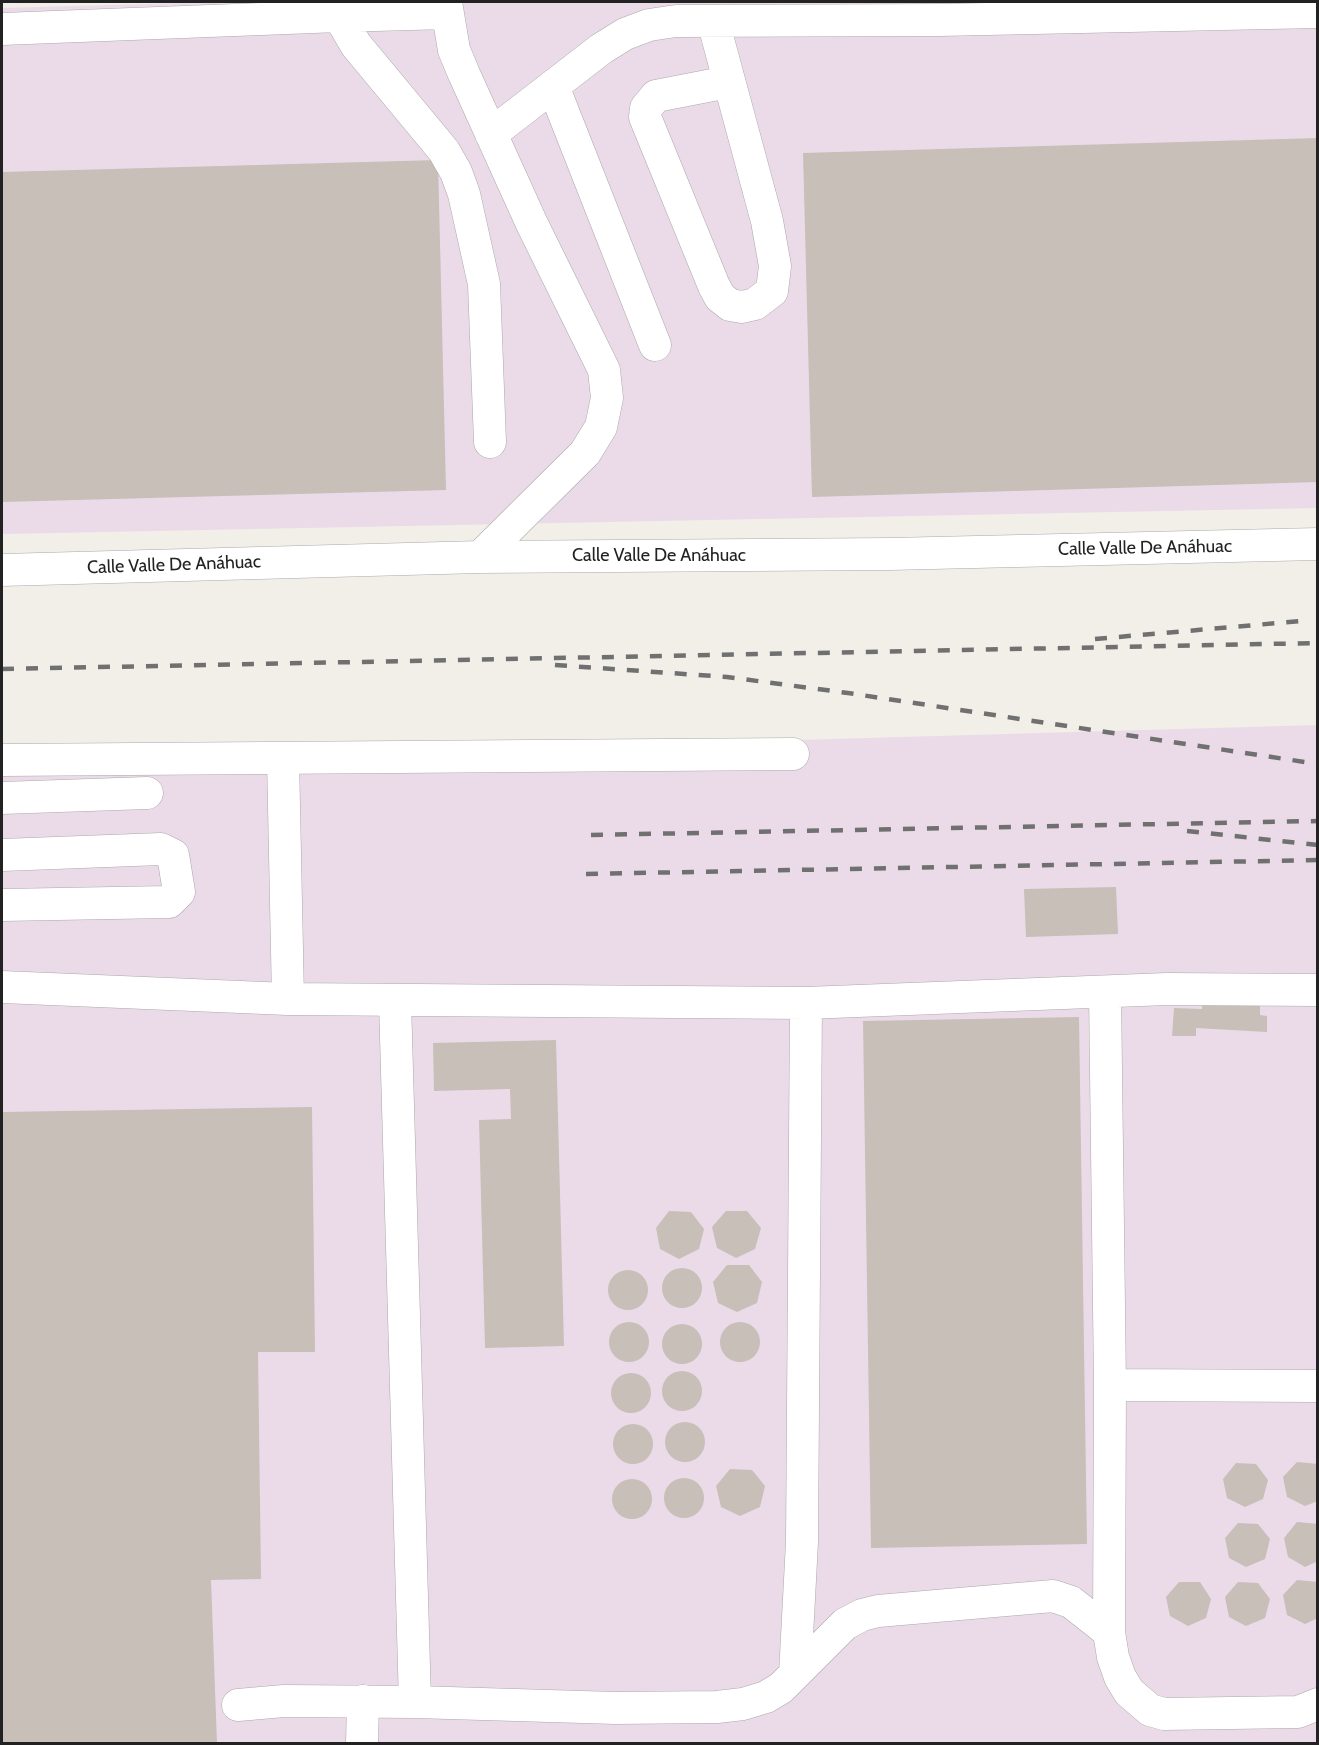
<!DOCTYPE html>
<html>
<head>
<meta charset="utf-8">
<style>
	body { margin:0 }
	#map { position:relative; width:1319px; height:1745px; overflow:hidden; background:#f2efe9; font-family:Cabin,sans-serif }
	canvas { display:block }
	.frame { position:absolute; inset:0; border:3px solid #222; pointer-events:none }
</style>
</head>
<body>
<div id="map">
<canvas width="1319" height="1745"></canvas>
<div class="frame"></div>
</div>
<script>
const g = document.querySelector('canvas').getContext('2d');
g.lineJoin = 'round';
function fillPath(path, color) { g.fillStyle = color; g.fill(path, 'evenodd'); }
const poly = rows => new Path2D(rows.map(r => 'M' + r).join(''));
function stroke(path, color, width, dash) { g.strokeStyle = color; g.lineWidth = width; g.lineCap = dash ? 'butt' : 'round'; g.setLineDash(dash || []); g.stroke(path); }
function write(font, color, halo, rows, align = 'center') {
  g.font = font + ' Cabin,sans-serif'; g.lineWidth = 6; g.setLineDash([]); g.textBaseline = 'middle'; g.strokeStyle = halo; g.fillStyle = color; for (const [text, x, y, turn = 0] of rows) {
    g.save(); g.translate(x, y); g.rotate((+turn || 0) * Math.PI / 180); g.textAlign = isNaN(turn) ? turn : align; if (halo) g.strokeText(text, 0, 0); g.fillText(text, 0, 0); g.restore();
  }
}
const industrial = poly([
	[216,2,1317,2,1317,508,2,534,2,8],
	[1317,725,1317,1743,2,1743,2,763]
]);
const building = poly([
	[1318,138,1318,482,812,497,803,153],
	[438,160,446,490,2,502,2,172],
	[1116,887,1118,934,1026,937,1024,889],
	[1202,999,1260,1001,1260,1015,1267,1016,1267,1032,1196,1028,1196,1036,1172,1036,1174,1008,1202,1009],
	[1079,1017,1087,1544,871,1548,863,1021],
	[556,1040,564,1346,485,1348,479,1120,511,1119,510,1089,434,1091,433,1043],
	[312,1107,315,1352,258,1352,261,1579,211,1580,217,1744,2,1744,2,1112],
	[669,1211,691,1212,704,1229,699,1249,679,1259,660,1249,656,1228],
	[726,1211,747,1211,761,1228,755,1249,736,1258,717,1248,712,1227],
	[727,1265,749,1265,762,1282,757,1303,737,1312,718,1303,713,1282],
	'662 1288a20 20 0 1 1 40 0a20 20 0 1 1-40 0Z',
	'608 1290a20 20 0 1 1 40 0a20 20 0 1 1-40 0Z',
	'720 1342a20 20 0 1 1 40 0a20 20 0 1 1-40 0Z',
	'609 1342a20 20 0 1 1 40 0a20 20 0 1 1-40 0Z',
	'662 1344a20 20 0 1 1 40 0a20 20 0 1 1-40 0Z',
	'662 1391a20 20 0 1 1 40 0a20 20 0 1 1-40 0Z',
	'611 1393a20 20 0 1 1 40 0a20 20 0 1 1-40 0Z',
	'665 1442a20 20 0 1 1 40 0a20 20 0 1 1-40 0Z',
	'613 1444a20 20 0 1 1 40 0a20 20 0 1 1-40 0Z',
	[1297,1462,1318,1464,1318,1501,1305,1506,1287,1497,1283,1477],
	[1236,1463,1256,1464,1268,1480,1263,1499,1245,1507,1227,1498,1223,1479],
	[730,1469,752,1470,765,1486,760,1507,740,1516,721,1507,716,1486],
	'664 1498a20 20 0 1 1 40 0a20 20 0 1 1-40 0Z',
	'612 1499a20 20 0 1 1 40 0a20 20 0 1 1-40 0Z',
	[1297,1522,1318,1524,1318,1561,1305,1567,1288,1557,1284,1538],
	[1238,1523,1258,1524,1270,1539,1265,1559,1246,1567,1229,1558,1225,1538],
	[1297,1580,1318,1582,1318,1618,1305,1624,1287,1615,1283,1595],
	[1179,1582,1200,1582,1211,1599,1206,1618,1188,1626,1170,1616,1166,1597],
	[1238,1582,1258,1583,1270,1599,1265,1618,1246,1626,1229,1617,1225,1597]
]);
const minor = poly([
	[446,2,454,50,464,74,532,224,604,370,607,398,601,427,585,453,480,557],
	[339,16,447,13],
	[713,21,767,221,775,266,772,291,755,304,742,307,730,305,720,297,714,286,645,117,646,108,656,96,728,82],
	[2,29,339,16,356,45,444,151,456,172,464,194,484,284,490,442],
	[553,86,655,345],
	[491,134,601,49,625,34,649,25,676,21,940,20,1318,12],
	[2,570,480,557,890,554,1318,544],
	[283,758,288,999],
	[2,760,793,754],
	[2,798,147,793],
	[2,855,161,849,173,855,179,892,169,902,2,905],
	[2,987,288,999,806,1003,1167,989,1318,990],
	[1105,992,1110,1385,1109,1632,1113,1657,1120,1677,1129,1692,1150,1710,1164,1714,1298,1712,1318,1704],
	[395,1001,415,1702],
	[1110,1385,1318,1386],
	[795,1674,802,1542,806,1003],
	[238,1705,284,1701,415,1702,616,1708,717,1707,743,1704,766,1697,781,1688,845,1624,862,1615,878,1611,1053,1596,1071,1602,1109,1632],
	[362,1744,363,1701]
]);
const rail = poly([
	[1095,639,1301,621],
	[555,665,727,677,848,693,1318,764],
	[2,669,1318,643],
	[1187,831,1318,845],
	[591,835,1318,821],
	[586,874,1318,860]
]);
const streetNames = [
	["Calle Valle De Anáhuac",1145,548,-1],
	["Calle Valle De Anáhuac",659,556],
	["Calle Valle De Anáhuac",174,565,-2]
];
fillPath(industrial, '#ebdbe8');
fillPath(building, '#c7bfb8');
stroke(minor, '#a9a9a9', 33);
stroke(minor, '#fff', 32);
stroke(rail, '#707070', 4.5, [12, 12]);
write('18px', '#222', '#fff', streetNames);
</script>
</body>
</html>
